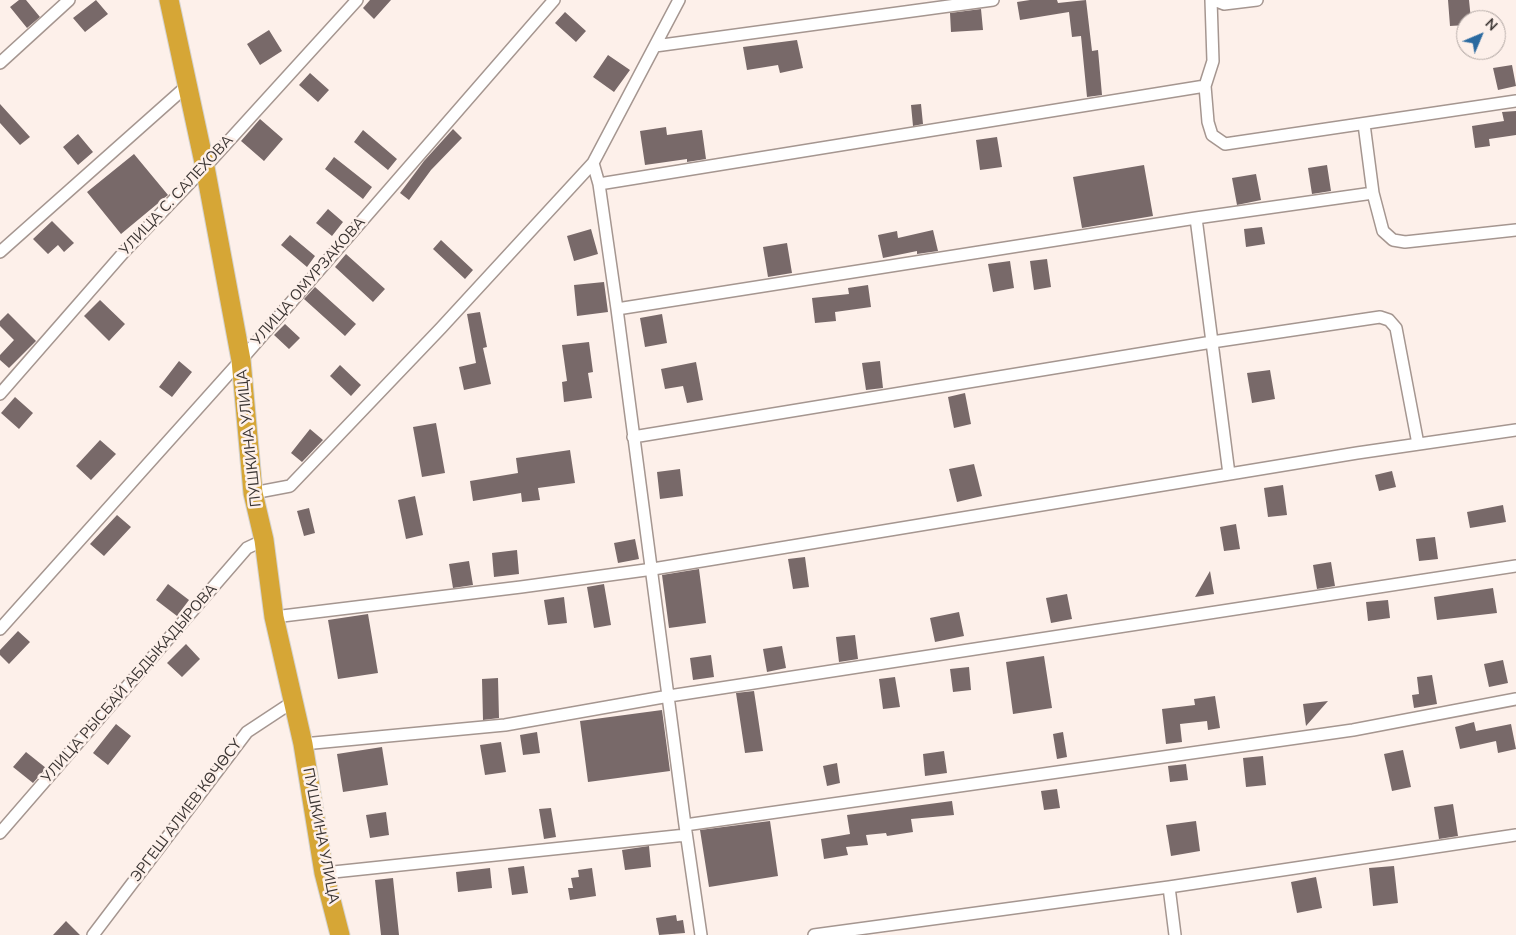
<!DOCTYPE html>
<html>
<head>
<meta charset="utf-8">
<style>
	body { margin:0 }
	#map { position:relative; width:1516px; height:935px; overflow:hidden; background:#fdf0ea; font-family:"Nunito Sans",sans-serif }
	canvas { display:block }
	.north { position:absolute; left:1456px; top:10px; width:50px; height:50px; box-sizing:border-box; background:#fdf0ea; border:1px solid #afa5a1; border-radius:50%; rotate:45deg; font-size:14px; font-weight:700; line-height:20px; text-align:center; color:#3b3533 }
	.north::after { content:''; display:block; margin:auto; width:18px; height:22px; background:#2b6aa0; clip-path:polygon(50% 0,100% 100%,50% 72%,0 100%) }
</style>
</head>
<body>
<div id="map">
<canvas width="1516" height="935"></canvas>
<div class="north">N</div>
</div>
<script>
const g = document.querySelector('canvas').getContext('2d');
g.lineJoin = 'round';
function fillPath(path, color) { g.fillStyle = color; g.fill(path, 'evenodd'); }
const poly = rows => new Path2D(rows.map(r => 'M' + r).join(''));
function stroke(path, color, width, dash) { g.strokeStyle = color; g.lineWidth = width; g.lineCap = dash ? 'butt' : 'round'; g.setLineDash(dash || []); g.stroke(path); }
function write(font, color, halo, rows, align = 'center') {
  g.font = font + ' "Nunito Sans",sans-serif'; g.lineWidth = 5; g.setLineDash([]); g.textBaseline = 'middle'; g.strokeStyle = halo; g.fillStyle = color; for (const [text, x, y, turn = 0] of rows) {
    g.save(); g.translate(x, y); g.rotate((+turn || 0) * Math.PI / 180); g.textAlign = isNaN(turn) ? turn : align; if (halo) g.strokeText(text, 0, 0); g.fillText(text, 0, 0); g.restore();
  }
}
const building = poly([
	[19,0,26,0,40,17,27,28,10,7],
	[96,0,108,14,85,32,73,18],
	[370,0,391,0,374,19,363,8],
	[1030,0,1057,0,1058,3,1086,0,1092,51,1098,50,1102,95,1087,97,1081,36,1072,37,1069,12,1020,20,1017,2],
	[1448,0,1469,0,1471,20,1466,20,1466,25,1450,26],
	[981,9,983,30,951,32,950,13],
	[565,12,586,31,576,42,555,23],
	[269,30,282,51,260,65,247,44],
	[797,40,803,68,780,73,778,65,747,70,743,47],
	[608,55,630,70,614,92,593,77],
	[1512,65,1516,86,1498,90,1493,68],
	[310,73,329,90,318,102,299,85],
	[0,104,30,137,20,145,0,123],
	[921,104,923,124,913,126,911,105],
	[1516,111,1516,135,1489,139,1490,146,1475,148,1472,126,1504,121,1502,112],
	[260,119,283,139,264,161,241,141],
	[666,127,667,135,702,130,706,159,687,162,687,159,645,165,640,131],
	[453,129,462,138,431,170,409,200,400,193,424,161],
	[363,130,397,159,388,170,354,142],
	[78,134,93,152,78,165,63,147],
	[997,137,1002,167,980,170,976,140],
	[134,154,168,195,121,234,87,192],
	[334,157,372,187,363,199,325,169],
	[1144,165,1153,216,1082,228,1073,177],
	[1327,165,1331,191,1312,194,1308,168],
	[1256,174,1261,200,1237,205,1232,178],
	[328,209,343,222,332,236,316,223],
	[52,221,74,243,64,252,58,245,48,254,33,239],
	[1262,227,1265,244,1246,247,1244,229],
	[591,229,598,254,574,261,567,236],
	[933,230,938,251,917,254,917,251,883,258,878,235,897,231,898,238],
	[290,235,315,256,307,267,281,245],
	[441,240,473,270,465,279,433,249],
	[787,243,792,273,768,277,763,247],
	[346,254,385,289,373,302,335,267],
	[1047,259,1051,287,1034,290,1030,261],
	[1010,261,1014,288,993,292,988,264],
	[604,282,608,312,577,316,574,285],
	[868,285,871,307,835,312,836,321,815,323,812,298,849,294,848,288],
	[315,287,356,324,345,336,304,299],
	[100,300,125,324,109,341,84,316],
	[480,312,487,347,483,348,491,384,464,390,459,367,476,363,467,314],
	[8,313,36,341,9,368,0,360,0,355,14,340,0,326,0,321],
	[662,314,667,343,645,347,640,318],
	[285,324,300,338,289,349,274,335],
	[589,342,593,372,588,373,592,398,564,402,562,382,567,381,562,345],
	[179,361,192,372,172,397,159,387],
	[880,361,883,388,866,390,862,363],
	[696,362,703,400,687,403,683,386,665,389,661,369],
	[340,365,361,385,351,396,330,376],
	[1270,370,1275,399,1252,403,1247,373],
	[965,393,971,424,954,428,948,397],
	[15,397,33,413,19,429,1,413],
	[436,423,445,473,422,477,413,427],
	[310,429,323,440,302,462,291,453],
	[100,440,116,454,91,480,76,466],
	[570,450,575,483,538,488,540,500,522,502,521,493,473,501,470,481,518,473,516,458],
	[974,464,982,496,957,502,949,469],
	[680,469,683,496,660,499,657,472],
	[1392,471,1396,487,1379,491,1375,475],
	[1283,485,1287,515,1268,517,1264,488],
	[415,496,423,535,406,539,398,500],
	[1503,505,1506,522,1470,528,1467,512],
	[309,508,315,533,304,536,297,511],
	[117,515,131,527,104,556,90,544],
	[1236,524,1240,549,1224,551,1220,527],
	[1435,537,1438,559,1419,561,1416,539],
	[635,539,639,559,618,563,614,543],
	[517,550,519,574,494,577,492,553],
	[805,557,809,587,793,589,788,559],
	[469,561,473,585,453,588,449,564],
	[1331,562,1335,586,1317,589,1313,565],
	[699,569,706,623,669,628,662,575],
	[1210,571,1214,594,1195,597],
	[168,584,189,600,177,616,156,600],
	[604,584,611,625,594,628,587,587],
	[1493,588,1497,613,1437,620,1434,597],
	[1067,594,1072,619,1051,623,1046,598],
	[564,597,567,623,548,625,544,600],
	[1388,600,1390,618,1368,621,1366,602],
	[959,612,964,636,935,642,930,618],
	[368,614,378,673,338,679,328,620],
	[18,631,30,642,9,664,0,655,0,650],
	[855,635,858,659,839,662,836,637],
	[186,644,200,659,182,677,167,663],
	[782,646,786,668,767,672,763,649],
	[711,655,714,677,693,680,690,658],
	[1044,656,1052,708,1013,714,1006,662],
	[1503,660,1508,683,1489,687,1484,664],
	[969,667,971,690,953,692,950,669],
	[1432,675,1437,704,1414,708,1412,695,1419,694,1417,677],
	[895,677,900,707,883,709,879,679],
	[498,678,499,718,483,720,482,679],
	[754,691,763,751,745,753,736,693],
	[1215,696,1220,728,1208,730,1207,721,1180,724,1182,742,1166,744,1162,709,1195,705,1194,699],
	[1328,701,1306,726,1303,704],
	[662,710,670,771,588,782,580,721],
	[1474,722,1476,731,1511,724,1516,749,1498,753,1496,741,1460,749,1455,727],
	[116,724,131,736,108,765,93,753],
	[537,732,540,753,523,755,520,735],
	[1063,732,1067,757,1057,759,1053,734],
	[501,742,506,772,485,775,480,745],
	[382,747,388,785,343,792,337,754],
	[1403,750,1411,787,1392,791,1384,754],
	[944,751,947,773,925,776,923,754],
	[26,752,46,768,33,783,13,767],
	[1263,756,1266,785,1246,787,1243,758],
	[837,763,840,783,827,786,823,766],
	[1186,764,1188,780,1170,782,1168,766],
	[1057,789,1060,808,1044,810,1041,791],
	[952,801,954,815,911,819,913,832,887,836,886,833,866,835,868,845,846,847,848,855,824,859,821,839,850,834,847,815],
	[1453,804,1458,836,1439,839,1434,807],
	[551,808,556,837,544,839,539,809],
	[386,812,389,835,370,838,366,815],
	[770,821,778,876,709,887,700,830],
	[1196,821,1200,851,1171,856,1166,825],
	[649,846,651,867,625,870,622,850],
	[524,866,528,893,512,895,508,868],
	[1394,866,1398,903,1373,906,1369,868],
	[490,868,492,888,458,892,456,872],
	[592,868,596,896,570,900,568,888,573,888,571,878,579,877,578,870],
	[1316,877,1322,908,1297,913,1291,882],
	[393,878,399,935,381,935,375,880],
	[676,915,677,921,683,920,685,933,659,935,656,918],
	[66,921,80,935,53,935]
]);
const minor = poly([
	[1211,0,1213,61,1205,86,1208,122,1212,135,1225,144,1516,101],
	[1214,0,1224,4,1257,0],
	[655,46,993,0],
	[0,63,69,0],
	[1364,124,1373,193,1383,231,1393,240,1405,242,1516,230],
	[593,163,599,184,617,309,685,825,701,935],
	[599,184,1205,86],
	[1196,218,1229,474],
	[0,252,189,84],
	[617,309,1196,218,1373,193],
	[0,394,124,252,205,167,357,0],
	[633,437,1212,342,1380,317,1389,320,1396,328,1418,444],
	[253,493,290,486,441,328,593,163,679,0],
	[274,617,521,587,653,569,1357,453,1516,430],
	[0,629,241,360,554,0],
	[303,744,505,725,669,696,1516,566],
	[685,825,1353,730,1516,699],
	[0,833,247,548,264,540],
	[324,873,686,835],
	[1169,887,1175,935],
	[93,935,247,732,294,701],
	[814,935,1169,887,1516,835]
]);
const trunk = poly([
	[169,0,205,167,241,360,253,493,264,540,274,617,303,744,324,873,340,935]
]);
const streetNames = [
	["УЛИЦА С. САЛЕХОВА",177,196,-47],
	["УЛИЦА ОМУРЗАКОВА",309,282,-49],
	["ПУШКИНА УЛИЦА",250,438,-96],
	["УЛИЦА РЫСБАЙ АБДЫКАДЫРОВА",130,684,-49],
	["ЭРГЕШ АЛИЕВ КӨЧӨСҮ",187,811,-53],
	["ПУШКИНА УЛИЦА",320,836,79]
];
fillPath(building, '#786969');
stroke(minor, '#a59690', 14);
stroke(trunk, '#d4d3d2', 21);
stroke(minor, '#fff', 11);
stroke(trunk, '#d6a636', 19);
write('15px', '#3b3533', '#fdf0ea', streetNames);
</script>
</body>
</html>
